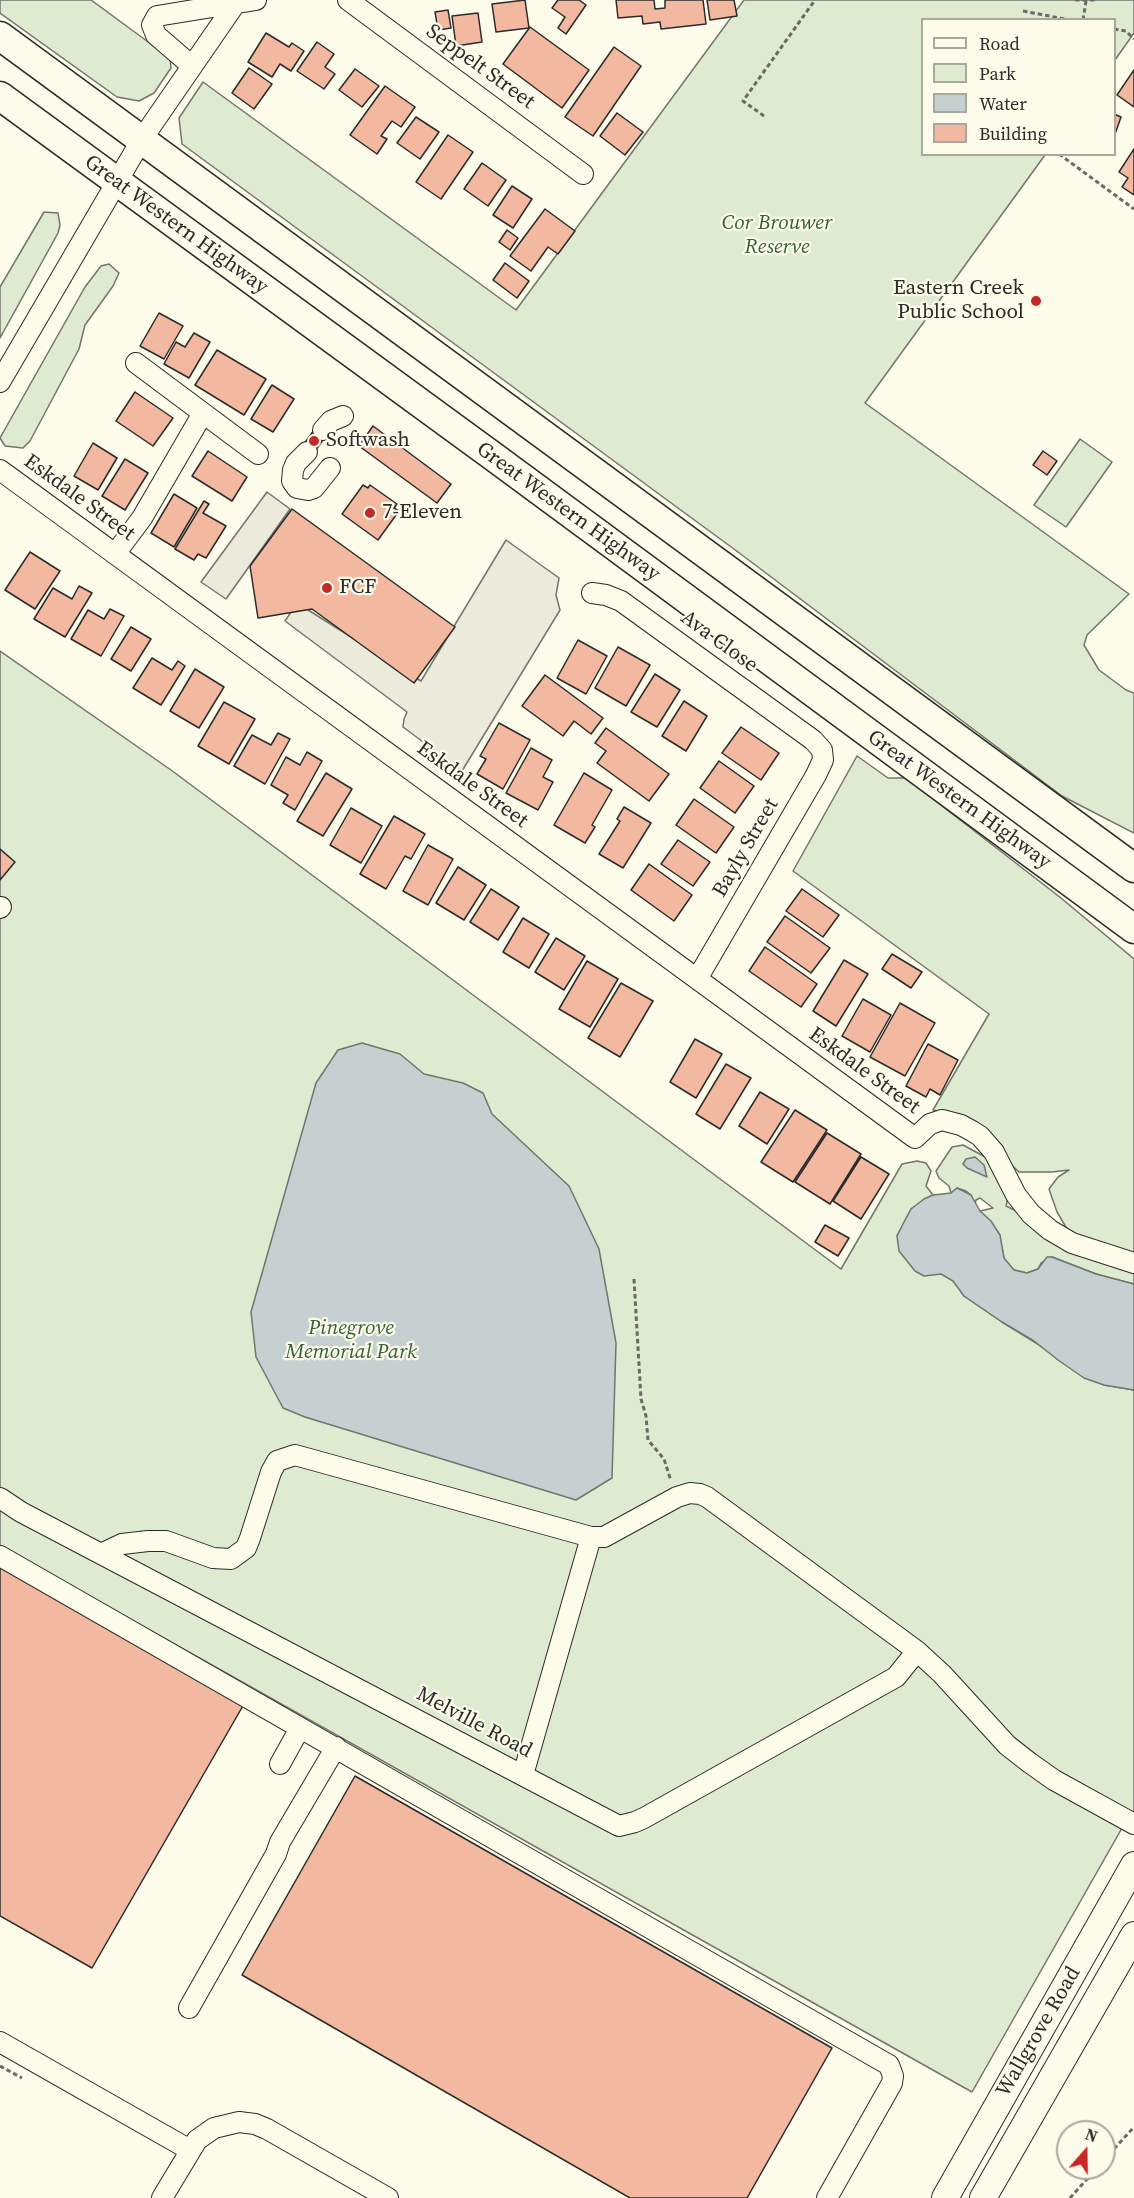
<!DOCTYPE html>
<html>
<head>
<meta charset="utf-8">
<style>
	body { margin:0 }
	#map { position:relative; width:1134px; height:2198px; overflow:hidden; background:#fdfbea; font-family:"Source Serif 4",serif }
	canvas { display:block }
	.legend { position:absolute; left:921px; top:18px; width:195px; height:138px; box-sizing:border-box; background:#fdfbea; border:2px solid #a9a89e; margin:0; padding:8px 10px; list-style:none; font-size:18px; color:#2b2b2b }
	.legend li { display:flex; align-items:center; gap:12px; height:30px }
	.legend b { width:30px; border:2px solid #a9a89e }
	.north { position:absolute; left:1056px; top:2120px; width:60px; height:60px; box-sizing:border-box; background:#fdfbea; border:2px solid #a9a89e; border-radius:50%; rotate:20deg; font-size:16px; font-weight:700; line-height:24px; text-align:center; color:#2b2b2b }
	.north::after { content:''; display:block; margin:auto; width:21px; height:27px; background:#c62828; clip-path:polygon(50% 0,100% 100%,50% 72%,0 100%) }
</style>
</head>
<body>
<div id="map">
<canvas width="1134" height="2198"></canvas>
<ul class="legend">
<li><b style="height:8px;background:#fdfbea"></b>Road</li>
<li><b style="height:16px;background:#deebd1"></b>Park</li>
<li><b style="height:16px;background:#c7d0d0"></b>Water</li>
<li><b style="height:16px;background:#f2b8a0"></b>Building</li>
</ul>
<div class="north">N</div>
</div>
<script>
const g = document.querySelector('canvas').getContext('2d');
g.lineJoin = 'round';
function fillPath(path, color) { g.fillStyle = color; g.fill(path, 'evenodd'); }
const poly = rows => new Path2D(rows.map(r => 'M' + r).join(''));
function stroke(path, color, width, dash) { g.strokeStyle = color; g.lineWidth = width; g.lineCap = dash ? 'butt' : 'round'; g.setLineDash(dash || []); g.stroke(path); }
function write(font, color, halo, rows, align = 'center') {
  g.font = font + ' "Source Serif 4",serif'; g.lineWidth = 4.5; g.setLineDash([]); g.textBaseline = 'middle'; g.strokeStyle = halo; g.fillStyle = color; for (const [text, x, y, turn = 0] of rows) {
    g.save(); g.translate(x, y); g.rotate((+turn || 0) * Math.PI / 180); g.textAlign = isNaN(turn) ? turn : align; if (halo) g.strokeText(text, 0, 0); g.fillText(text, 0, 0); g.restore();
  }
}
const green = poly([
	[0,0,91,0,170,58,171,68,154,93,139,101,117,97,0,13,0,0],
	[744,0,1134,0,1134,33,1115,60,1114,20,922,20,922,154,1045,155,865,403,1129,594,1087,635,1084,645,1099,670,1126,690,1134,693,1134,833,1062,796,738,552,182,144,179,118,203,82,516,310,744,0],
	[44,212,58,213,60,225,58,233,0,338,0,287,44,212],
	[109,264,119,273,113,286,85,325,79,349,30,441,23,448,5,446,0,438,85,287,101,266,109,264],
	[1080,439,1112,462,1066,527,1034,505,1080,439],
	[0,651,171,770,841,1269,902,1164,917,1161,926,1163,931,1171,926,1186,933,1195,911,1209,897,1236,971,1209,980,1211,993,1208,980,1198,976,1200,975,1204,971,1195,966,1191,957,1188,951,1193,949,1186,939,1178,936,1171,952,1147,963,1145,989,1159,1009,1194,1006,1206,1134,1267,1134,1284,1096,1274,1052,1257,1041,1263,1038,1269,1027,1273,1014,1270,1004,1259,1002,1247,961,1291,964,1296,1002,1322,1104,1385,1134,1390,1134,1815,1130,1814,972,2092,0,1546,0,651],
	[857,756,888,778,906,778,1061,898,1134,959,1134,1257,1067,1234,1067,1229,1057,1212,1049,1189,1058,1177,1069,1170,1052,1172,1019,1172,962,1118,933,1110,989,1014,793,871,857,756]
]);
const parking = poly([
	[267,492,290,509,226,599,201,582,267,492],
	[506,540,559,578,556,595,560,610,462,771,403,727,404,719,407,712,285,621,297,603,421,681,506,540]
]);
const water = poly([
	[362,1043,400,1054,424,1074,463,1083,483,1093,492,1114,569,1186,599,1249,616,1343,612,1478,576,1500,305,1417,283,1408,256,1357,251,1312,316,1083,338,1050,362,1043],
	[975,1157,984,1165,987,1177,967,1168,963,1164,966,1159,975,1157],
	[957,1188,971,1195,980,1211,991,1221,1000,1235,1004,1258,1014,1270,1027,1273,1038,1269,1047,1257,1052,1257,1096,1274,1134,1284,1134,1390,1104,1385,1084,1378,1058,1360,1034,1341,1002,1322,964,1296,953,1281,941,1274,924,1276,915,1271,899,1251,897,1236,903,1224,911,1209,924,1199,933,1195,951,1193,957,1188]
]);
const building = poly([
	[525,0,529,28,496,32,492,4,525,0],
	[558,0,579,0,586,5,566,34,558,28,565,17,552,8,558,0],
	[616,0,654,0,655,9,665,8,665,0,703,0,706,24,661,29,660,22,643,24,642,16,618,18,616,0],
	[707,0,734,0,737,16,710,20,707,0],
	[448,10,451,28,438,30,435,12,448,10],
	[478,13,482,42,456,46,452,16,478,13],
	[530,27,589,70,562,108,503,64,530,27],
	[266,33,289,47,292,43,304,51,291,71,280,64,272,77,248,62,266,33],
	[317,42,334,54,325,67,335,74,324,89,297,71,317,42],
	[614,47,641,66,593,136,565,117,614,47],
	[249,68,272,84,254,109,232,93,249,68],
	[355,69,379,86,362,107,339,90,355,69],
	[1134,70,1134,107,1117,95,1134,70],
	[385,86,415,107,401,127,392,121,381,136,387,139,377,154,350,135,385,86],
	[617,113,643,132,625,155,600,136,617,113],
	[1114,114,1121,117,1114,137,1114,114],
	[416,117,439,132,420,159,397,143,416,117],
	[448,135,473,152,441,199,416,182,448,135],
	[1134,149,1134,195,1122,187,1128,178,1119,172,1134,149],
	[482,163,506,180,488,206,464,189,482,163],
	[512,186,532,199,513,228,493,215,512,186],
	[545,209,575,231,558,254,548,247,531,271,510,256,545,209],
	[507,230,518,238,510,250,499,242,507,230],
	[505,263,529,281,517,298,493,280,505,263],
	[159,313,183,326,164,359,140,346,159,313],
	[194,333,210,342,189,378,164,364,176,342,185,347,194,333],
	[217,350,266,379,244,415,195,385,217,350],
	[272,385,294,399,273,432,251,419,272,385],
	[135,392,173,418,153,446,116,421,135,392],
	[317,426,328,433,312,455,301,448,317,426],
	[373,426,451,484,437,503,359,446,373,426],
	[93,443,117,458,98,490,74,476,93,443],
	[208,451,247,477,232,501,192,476,208,451],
	[1043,451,1057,461,1047,475,1033,465,1043,451],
	[125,459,148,473,125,510,102,496,125,459],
	[363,485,368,488,370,485,397,504,394,508,399,511,378,540,342,514,363,485],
	[174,494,197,508,174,547,151,533,174,494],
	[204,501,209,504,203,513,226,526,206,558,198,554,194,560,175,549,204,501],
	[292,509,455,627,414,683,312,609,258,618,250,566,292,509],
	[30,552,60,571,35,609,5,590,30,552],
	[79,586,92,593,65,637,34,619,53,588,72,599,79,586],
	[110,609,124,616,101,656,71,639,88,610,104,619,110,609],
	[131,627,151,639,131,671,111,659,131,627],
	[578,640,607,656,586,694,557,678,578,640],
	[618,647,650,665,626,706,595,688,618,647],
	[152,658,172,670,178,661,185,666,161,705,133,688,152,658],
	[195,669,224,687,199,728,170,711,195,669],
	[655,674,680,690,657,727,631,712,655,674],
	[545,675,603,718,591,734,574,721,563,736,522,706,545,675],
	[684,701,707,716,686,751,662,736,684,701],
	[224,702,255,719,229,764,198,746,224,702],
	[499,723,530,740,503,789,477,774,486,759,480,756,499,723],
	[741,727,779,753,761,780,722,753,741,727],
	[606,728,669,774,649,801,597,763,606,751,595,743,606,728],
	[278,733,290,739,265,784,234,766,252,735,271,745,278,733],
	[531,748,552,760,543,777,553,782,538,810,506,793,531,748],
	[307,752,322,761,295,810,283,803,288,795,271,785,286,757,300,765,307,752],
	[719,761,754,786,735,813,700,788,719,761],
	[326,773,352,789,323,836,297,821,326,773],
	[584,773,612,790,592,825,595,827,585,843,554,825,584,773],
	[694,799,734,827,716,853,676,825,694,799],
	[624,807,651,823,623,868,599,854,620,821,617,819,624,807],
	[351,808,382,826,361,863,330,845,351,808],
	[394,816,425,834,411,859,405,856,386,889,360,874,394,816],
	[678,840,710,862,693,886,661,864,678,840],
	[428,845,453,859,428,905,403,891,428,845],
	[0,849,15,862,0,880,0,849],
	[649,864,692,895,674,921,631,890,649,864],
	[458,867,486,885,464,920,436,903,458,867],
	[491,889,519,907,498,940,470,922,491,889],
	[802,889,839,915,823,937,786,911,802,889],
	[785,916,830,948,811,973,767,942,785,916],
	[523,918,549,934,529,968,503,952,523,918],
	[556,938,585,956,564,990,535,972,556,938],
	[765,947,817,984,801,1007,749,971,765,947],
	[892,954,922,972,911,988,882,969,892,954],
	[844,960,868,974,836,1026,813,1011,844,960],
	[587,961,618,979,590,1027,559,1009,587,961],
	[621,983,653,1001,620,1057,588,1038,621,983],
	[863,999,891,1015,870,1052,842,1036,863,999],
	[900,1003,935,1023,905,1076,870,1057,900,1003],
	[695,1039,722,1054,696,1098,670,1082,695,1039],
	[928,1044,958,1060,940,1095,930,1089,926,1097,906,1086,928,1044],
	[726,1064,751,1078,720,1129,696,1114,726,1064],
	[760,1092,789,1109,767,1144,739,1126,760,1092],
	[795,1110,827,1130,793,1182,761,1162,795,1110],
	[827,1133,861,1154,830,1204,795,1182,827,1133],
	[861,1157,889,1174,861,1219,833,1201,861,1157],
	[825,1225,849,1238,838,1256,815,1242,825,1225],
	[0,1564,244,1704,92,1968,0,1916,0,1564],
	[355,1776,832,2048,747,2198,630,2198,242,1975,355,1776]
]);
const path = poly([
	[1075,0,1097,0],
	[1023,11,1070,20],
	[1083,20,1086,1],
	[1114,29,1126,31,1134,39],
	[764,116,743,101,815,0],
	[1059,154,1134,209],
	[634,1279,641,1399,646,1416,648,1440,664,1459,671,1481],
	[0,2066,22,2078],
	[1104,2160,1134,2127],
	[1070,2198,1097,2168]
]);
const minor = poly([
	[348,0,583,174],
	[192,66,156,35,152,25,157,16,256,0],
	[136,363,258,454],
	[0,382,142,139,235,4],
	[323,430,331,421,343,416],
	[307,452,296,463,293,470,292,481,297,488,308,490,314,488,330,468],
	[0,470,915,1138,930,1124,942,1120,961,1125,972,1131,980,1136,994,1152,1016,1195,1031,1214,1050,1230,1072,1243,1134,1263],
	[115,554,142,518,203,413],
	[592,593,606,595,621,601,813,740,822,750,823,760,816,775,697,979],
	[0,908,1,907],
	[0,1498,21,1512,619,1826,635,1822,644,1818,896,1677,917,1651],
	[101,1554,122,1544,148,1541,166,1541,213,1558,231,1559,246,1548,250,1538,271,1472,277,1461,295,1455,591,1537,604,1537,677,1497,690,1493,700,1494,707,1497,917,1651,942,1674,1007,1745,1030,1763,1054,1780,1134,1824],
	[0,1556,889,2065,893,2076,892,2083,827,2198],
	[280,1764,300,1728],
	[523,1775,591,1537],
	[189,2008,276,1854,280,1842,336,1747],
	[0,2042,190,2150],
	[162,2198,197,2140,214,2128,239,2122,255,2124,267,2129,388,2198]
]);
const major = poly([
	[945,2198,1134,1865],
	[983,2198,1134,1935]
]);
const highway = poly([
	[0,36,1134,868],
	[0,96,494,457,1134,929]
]);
const markers = [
	[1036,301,6,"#c62828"],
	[314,441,6,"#c62828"],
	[370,513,6,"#c62828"],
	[327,588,6,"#c62828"]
];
const streetNames = [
	["Seppelt Street",480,67,36],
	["Great Western Highway",176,225,36],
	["Eskdale Street",79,498,36],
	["Great Western Highway",568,512,36],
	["Ava Close",719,642,36],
	["Eskdale Street",472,785,36],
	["Great Western Highway",959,800,36],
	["Bayly Street",746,848,-60],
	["Eskdale Street",864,1071,36],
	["Melville Road",474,1723,28],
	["Wallgrove Road",1039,2032,-60]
];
const parkNames = [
	["Cor Brouwer",777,224],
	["Reserve",777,248],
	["Pinegrove",351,1329],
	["Memorial Park",351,1353]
];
const poiNames = [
	["Eastern Creek",1024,289,"right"],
	["Public School",1024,313,"right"],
	["Softwash",326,441],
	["7-Eleven",382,513],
	["FCF",339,588]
];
fillPath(green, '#deebd1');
stroke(green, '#74746e', 1.5);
fillPath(parking, '#eceadb');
stroke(parking, '#74746e', 1.5);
fillPath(water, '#c7d0d0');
stroke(water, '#74746e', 1.5);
fillPath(building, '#f2b8a0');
stroke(building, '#2b2b2b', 1.5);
stroke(minor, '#2b2b2b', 22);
stroke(major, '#2b2b2b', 28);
stroke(highway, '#2b2b2b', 31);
stroke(path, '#6a6964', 3, [4.5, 3]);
stroke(minor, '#fdfbea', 20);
stroke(major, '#fdfbea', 26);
stroke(highway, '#fdfbea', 28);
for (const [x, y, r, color] of markers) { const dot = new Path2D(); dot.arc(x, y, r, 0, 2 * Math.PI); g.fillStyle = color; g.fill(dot); stroke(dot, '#fdfbea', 2); }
write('21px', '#2b2b2b', '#fdfbea', streetNames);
write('italic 21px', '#34623c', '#fdfbea', parkNames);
write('21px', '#2b2b2b', '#fdfbea', poiNames, 'left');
</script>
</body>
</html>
